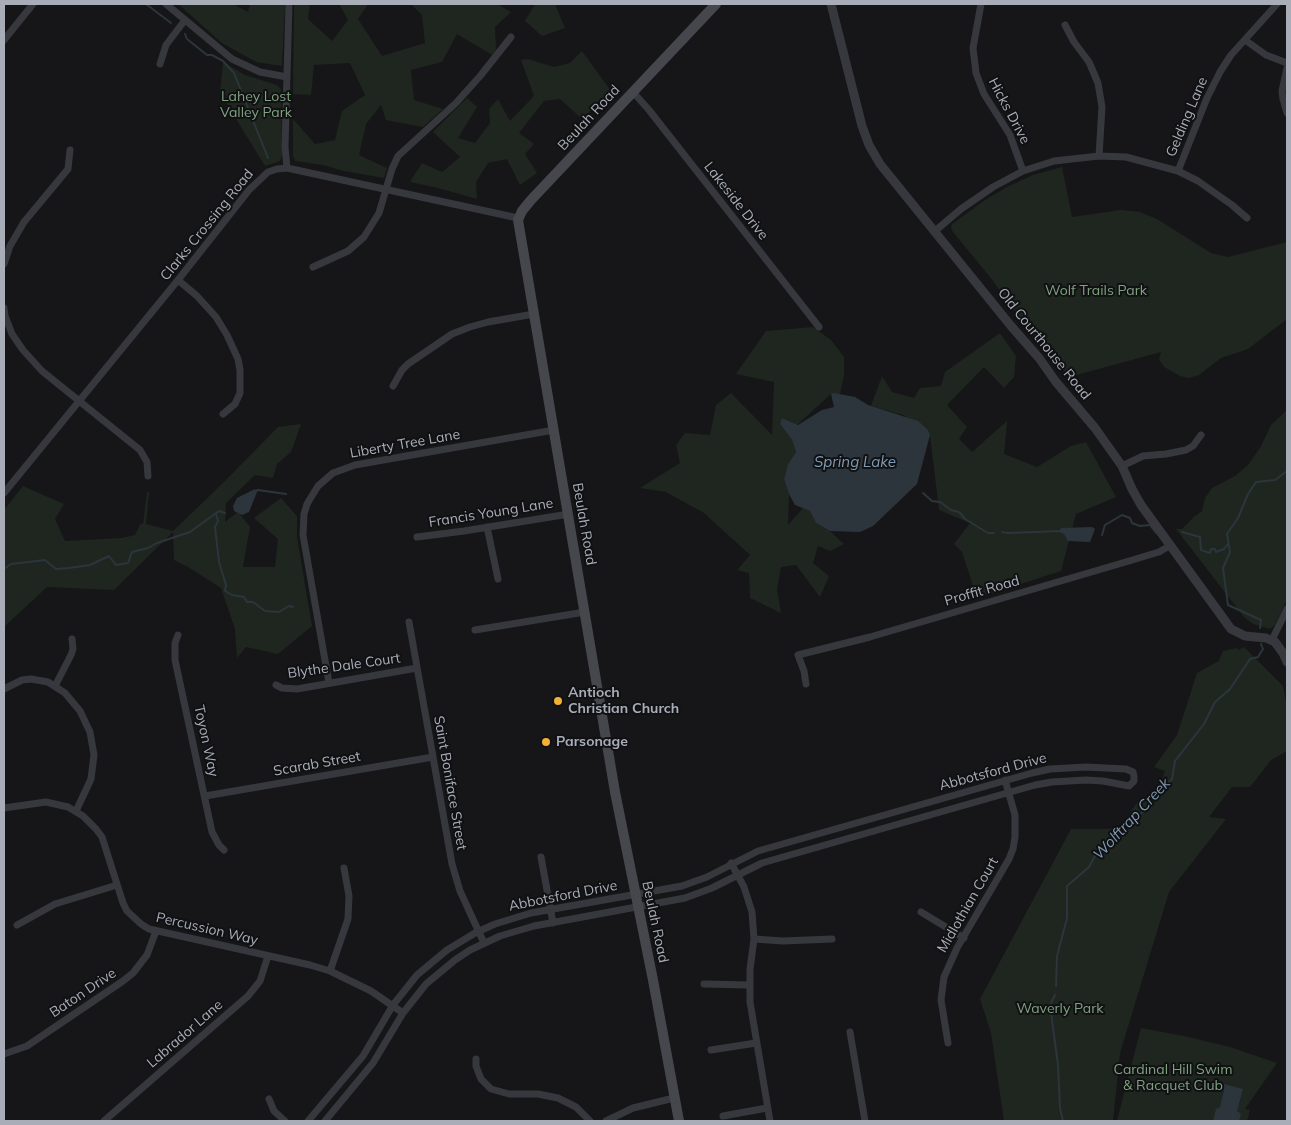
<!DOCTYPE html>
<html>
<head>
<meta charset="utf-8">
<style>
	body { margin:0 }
	#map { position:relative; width:1291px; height:1125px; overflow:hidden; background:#161618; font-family:Mulish,sans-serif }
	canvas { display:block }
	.frame { position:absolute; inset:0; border:5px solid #a8adb8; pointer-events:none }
</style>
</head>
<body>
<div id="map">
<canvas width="1291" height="1125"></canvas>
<div class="frame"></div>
</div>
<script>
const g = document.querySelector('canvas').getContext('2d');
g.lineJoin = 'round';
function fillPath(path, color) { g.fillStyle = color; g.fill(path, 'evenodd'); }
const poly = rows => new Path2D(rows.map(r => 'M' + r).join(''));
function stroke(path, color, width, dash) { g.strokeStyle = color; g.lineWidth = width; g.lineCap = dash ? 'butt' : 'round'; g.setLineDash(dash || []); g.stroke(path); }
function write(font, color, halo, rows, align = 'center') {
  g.font = font + ' Mulish,sans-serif'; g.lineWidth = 4; g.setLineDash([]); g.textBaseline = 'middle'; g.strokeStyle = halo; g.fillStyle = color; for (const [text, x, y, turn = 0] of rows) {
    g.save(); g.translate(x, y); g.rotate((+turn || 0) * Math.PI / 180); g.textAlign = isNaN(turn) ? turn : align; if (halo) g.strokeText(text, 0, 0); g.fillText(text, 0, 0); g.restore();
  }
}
const green = poly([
	[178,4,233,4,248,12,250,4,285,4,282,66,256,62,222,43],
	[294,4,310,4,308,19,332,41,348,20,339,4,368,4,358,19,382,56,425,43,422,15,411,4,497,4,511,12,495,27,496,50,492,55,457,34,442,62,411,70,414,100,443,109,423,127,386,120,381,105,366,124,359,155,387,168,384,178,344,171,323,165,295,161,293,156,293,119,315,144,335,140,342,111,365,95,350,63,314,65,311,95,293,94],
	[535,4,555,4,565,28,542,36,525,21],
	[582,51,611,91,582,119,560,99,544,101,519,133,534,144,525,154,537,173,520,185,507,159,488,163,476,182,477,199,438,188,410,182,422,163,442,172,460,157,433,132,467,98,477,107,458,138,475,143,490,123,489,109,498,99,510,121,534,96,521,60,528,59,554,67,570,63],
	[223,62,245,75,277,85,281,89,282,155,280,161,265,166,220,93],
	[1062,167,1072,217,1121,210,1140,212,1157,219,1211,253,1228,257,1287,242,1287,319,1248,349,1221,358,1199,375,1189,378,1180,376,1164,367,1159,359,1161,352,1069,377,1024,324,990,277,953,232,951,228,952,224,985,200,1009,186,1033,175],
	[813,327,831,340,844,357,844,375,840,394,831,394,797,425,782,418,780,424,792,440,796,452,788,464,784,479,789,494,788,525,803,508,810,511,816,523,830,531,844,544,830,551,818,546,813,563,829,576,820,597,796,565,781,567,777,589,781,613,750,598,749,573,737,570,750,555,704,513,666,492,640,488,680,463,676,445,685,433,710,435,716,405,731,393,772,435,774,382,736,374,766,331],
	[1000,333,1016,356,1014,377,1004,388,984,367,947,405,967,427,959,439,972,452,1007,421,1004,454,1037,467,1071,446,1086,442,1116,497,1076,514,1061,571,977,598,962,552,954,544,970,523,939,510,930,435,928,430,903,415,871,406,882,376,892,392,914,398,920,388,941,386,945,372],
	[1287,410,1287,599,1275,625,1270,629,1253,624,1244,617,1176,529,1182,529,1195,516,1202,511,1205,498,1212,488,1235,476,1248,465,1260,448,1271,425],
	[301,424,291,452,277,464,273,478,255,475,226,503,225,522,238,512,250,527,243,567,275,567,278,539,254,518,281,498,297,516,297,537,312,626,278,654,246,647,237,658,235,629,221,588,188,567,174,560,173,532,114,590,47,587,4,627,4,510,23,486,64,504,55,519,65,541,122,538,135,535,141,523,143,524,147,492,149,492,146,524,173,531,224,482,278,427],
	[1244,647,1283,686,1287,707,1287,751,1271,760,1250,787,1232,787,1209,817,1226,819,1169,892,1120,1053,1113,1121,1004,1121,991,1033,980,999,1071,829,1109,829,1122,826,1139,799,1154,803,1165,771,1154,767,1177,735,1197,673,1219,661,1223,651,1237,648,1239,650],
	[1141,1028,1184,1036,1230,1047,1277,1063,1245,1109,1250,1110,1247,1121,1117,1121]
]);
const water = poly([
	[834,393,855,397,868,405,918,421,928,430,930,435,917,484,873,526,860,532,830,531,816,523,810,511,795,505,789,494,784,479,788,464,796,452,792,440,780,424,782,418,798,425,822,410,834,407,831,394],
	[255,489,257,492,249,512,242,515,234,511,233,506,237,498],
	[1092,527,1095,529,1090,542,1068,541,1064,534,1059,532,1061,528],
	[1224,1084,1243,1089,1237,1111,1241,1114,1239,1121,1213,1121,1216,1109,1220,1107,1224,1090,1223,1089]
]);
const stream = poly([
	[146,4,171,23],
	[185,34,187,39,207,55,212,55,223,61,234,73,268,158],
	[256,491,258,490,286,494],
	[923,493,932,501,940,502,951,510,959,512,965,519,988,533,994,533],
	[216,514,218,521,215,527,219,562,226,585,225,591,232,595,244,597,247,602,253,602,265,611,279,612,289,606,293,607],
	[1002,532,1008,533,1061,531],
	[1182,532,1200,537,1201,550,1210,553,1211,549,1215,549,1216,552,1224,549,1228,544],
	[1102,535,1105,525,1122,515,1130,518,1132,523,1140,526,1150,525,1156,533],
	[4,569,11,564,45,560,56,569,69,568,90,565,109,556,116,565,128,563,132,552,148,548,157,543,190,532,219,511,225,513],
	[1260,628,1261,620,1228,605,1223,568,1230,552,1227,534,1238,518,1248,494,1256,482,1275,480,1287,471],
	[1056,986,1057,956,1067,918,1067,886,1089,867,1096,854,1135,820,1172,779,1175,761,1204,724,1215,702,1230,689,1250,659,1258,657,1263,649,1261,644],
	[1055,995,1050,1005,1058,1065,1060,1108,1063,1121]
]);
const minor = poly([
	[166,4,232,59,260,72,287,77],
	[981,4,973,48,976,73,984,94,1010,135,1023,171],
	[1065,25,1074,42,1089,62,1098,83,1102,107,1099,156],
	[4,40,33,4],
	[1245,40,1266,55,1287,63],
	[160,64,166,45,185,20],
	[1287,68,1282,91,1283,99,1287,113],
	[633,92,649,110,819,327],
	[287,168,285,147,289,4],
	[1178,171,1207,98,1220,72,1231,55,1277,4],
	[935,231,961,209,993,187,1023,171,1054,161,1099,156,1126,157,1178,171,1198,181,1232,205,1247,218],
	[4,264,10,246,24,222,68,169,70,150],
	[313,267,348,251,364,237,379,213,392,169,398,156,456,103,481,75,511,37],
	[178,280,197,296,216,317,227,335,238,359,240,370,240,393,235,404,223,414],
	[4,308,5,316,12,334,23,350,42,371,140,450,147,462,148,476],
	[393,386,402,370,408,364,452,334,470,327,488,322,534,314],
	[1122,466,1143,456,1166,454,1186,450,1193,446,1201,435],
	[4,493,178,280,249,190,268,172,277,169,287,168,518,218],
	[487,527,498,579],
	[417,537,464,531,569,514],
	[409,622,452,864,460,891,484,943],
	[475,630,585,612],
	[178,635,175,643,175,660,212,832,219,845,224,850],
	[1272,640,1287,609],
	[329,683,303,535,304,514,307,504,318,486,333,473,355,465,554,430],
	[806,684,804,671,798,655,870,637,1129,561,1159,552,1171,545],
	[276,685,282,688,297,689,417,668],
	[55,686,71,655,73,649,72,639],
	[4,689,22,680,31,679,48,682,65,693,80,711,90,732,94,755,91,779,76,811],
	[205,796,433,757],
	[4,808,46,802,68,807,83,816,96,829,102,837,123,903,127,911,141,924,149,929,310,965,330,971,371,991,403,1013],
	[541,857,553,923],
	[731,863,744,887,752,912,754,939,750,969,750,1002,770,1121],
	[921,912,964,938],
	[17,925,55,904,117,885],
	[754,939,783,941,832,939],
	[330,971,348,919,349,896,344,868],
	[704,984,749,985],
	[850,1032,865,1121],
	[948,1043,941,1000,944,977,957,948,1009,859,1013,849,1015,837,1015,815,1005,780],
	[711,1050,756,1043],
	[4,1054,27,1046,123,981,133,973,147,955,156,931],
	[476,1059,476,1066,481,1079,491,1089,509,1094,538,1094,558,1098,576,1107,590,1121],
	[269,1099,274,1111,285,1121],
	[723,1116,767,1108],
	[104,1121,248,996,260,981,268,956],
	[308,1121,363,1056,393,1005,417,975,447,950,475,933,495,924,531,913,682,886,707,877,758,851,1032,773,1050,769,1086,767,1126,769,1133,772,1134,776,1134,781,1129,786,1103,781,1086,780,1052,782,1035,785,762,863,712,888,685,898,534,926,500,936,470,950,455,960,426,984,403,1013,373,1063,325,1121],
	[606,1121,633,1108,674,1098]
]);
const tertiary = poly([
	[831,4,862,126,869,145,880,164,1011,326,1039,358,1056,382,1095,428,1122,466,1132,489,1141,505,1231,629,1245,636,1266,638,1275,642,1283,653,1287,662]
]);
const secondary = poly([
	[679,1121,653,980,615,792,518,220,522,211,531,200,716,4]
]);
const markers = [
	[558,701,5,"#f2b134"],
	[546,742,5,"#f2b134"]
];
const parkNames = [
	["Lahey Lost",256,97],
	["Valley Park",256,113],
	["Wolf Trails Park",1096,291],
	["Waverly Park",1060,1009],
	["Cardinal Hill Swim",1173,1070],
	["& Racquet Club",1173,1086]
];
const streetNames = [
	["Hicks Drive",1009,111,62],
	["Gelding Lane",1187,117,-67],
	["Beulah Road",589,118,-47],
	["Lakeside Drive",736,201,52],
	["Clarks Crossing Road",207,225,-51],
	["Old Courthouse Road",1044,344,51],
	["Liberty Tree Lane",405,444,-10],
	["Francis Young Lane",491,513,-9],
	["Beulah Road",584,524,80],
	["Proffit Road",982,591,-16],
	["Blythe Dale Court",344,666,-8],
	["Toyon Way",206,741,78],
	["Scarab Street",317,764,-10],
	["Abbotsford Drive",993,772,-15],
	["Saint Boniface Street",450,783,80],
	["Abbotsford Drive",563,896,-11],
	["Midlothian Court",968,905,-60],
	["Beulah Road",655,922,78],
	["Percussion Way",207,929,13],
	["Baton Drive",83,993,-34],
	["Labrador Lane",185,1034,-41]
];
const poiNames = [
	["Antioch",568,693],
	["Christian Church",568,709],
	["Parsonage",556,742]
];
const waterNames = [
	["Spring Lake",855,462],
	["Wolftrap Creek",1132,819,-47]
];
fillPath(green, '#1e261f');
fillPath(water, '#2c353c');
stroke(stream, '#2c353c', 2);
stroke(minor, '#37383d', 7);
stroke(tertiary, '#37383d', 9);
stroke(secondary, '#45474d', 10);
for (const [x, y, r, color] of markers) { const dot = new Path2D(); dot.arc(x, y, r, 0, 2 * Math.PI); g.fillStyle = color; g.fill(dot); stroke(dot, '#111113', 2); }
write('14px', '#7fa381', '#111113', parkNames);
write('14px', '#a8adb8', '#111113', streetNames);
write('bold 14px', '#a8adb8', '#111113', poiNames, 'left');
write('italic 15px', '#7f9bb3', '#111113', waterNames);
</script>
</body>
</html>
